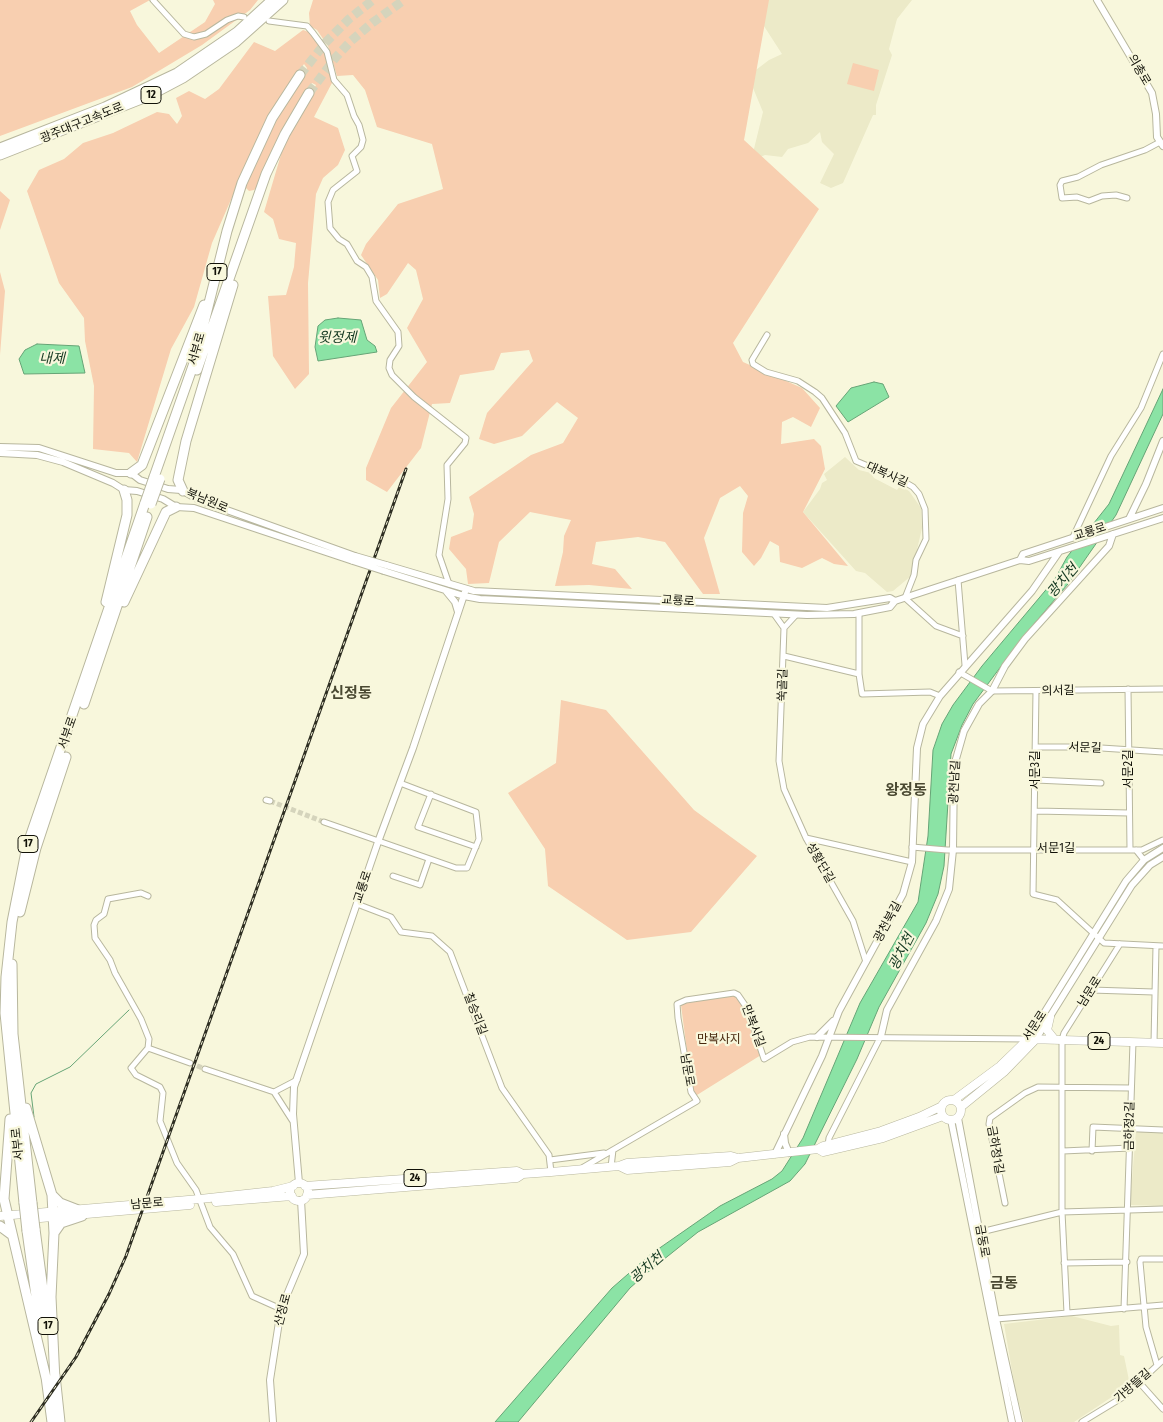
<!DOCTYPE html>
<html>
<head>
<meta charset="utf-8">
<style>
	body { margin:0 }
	canvas { display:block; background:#f8f7dc }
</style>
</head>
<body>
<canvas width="1163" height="1422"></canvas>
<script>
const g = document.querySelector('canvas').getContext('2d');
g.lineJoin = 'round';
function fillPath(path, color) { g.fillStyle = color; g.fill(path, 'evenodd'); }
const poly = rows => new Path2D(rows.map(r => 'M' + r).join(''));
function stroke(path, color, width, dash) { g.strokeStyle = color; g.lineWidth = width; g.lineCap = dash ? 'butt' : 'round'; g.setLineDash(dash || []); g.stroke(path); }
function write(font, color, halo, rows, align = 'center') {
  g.font = font + ' "Fira Sans Condensed","Noto Sans KR",sans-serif'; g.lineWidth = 4.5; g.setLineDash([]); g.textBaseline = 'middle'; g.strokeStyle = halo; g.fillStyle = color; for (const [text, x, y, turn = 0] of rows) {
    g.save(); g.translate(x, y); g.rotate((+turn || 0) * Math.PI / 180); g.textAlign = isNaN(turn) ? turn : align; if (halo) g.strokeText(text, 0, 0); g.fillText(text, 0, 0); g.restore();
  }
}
const built = poly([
	[766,0,912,0,897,19,889,49,892,55,876,105,876,115,873,115,843,183,831,188,820,183,834,154,822,142,820,132,808,143,788,149,782,157,765,155,751,161,763,112,748,76,769,60,782,54,751,6],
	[845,457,859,470,871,473,874,478,897,490,900,486,909,491,921,508,922,528,911,576,893,591,887,592,865,573,856,571,803,512,820,489,822,483,827,480,824,474],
	[1136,1130,1163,1131,1163,1206,1130,1205],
	[1072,1316,1111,1326,1119,1325,1120,1355,1124,1356,1130,1385,1074,1422,1024,1422,1015,1388,1004,1324]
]);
const green = poly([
	[0,0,150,0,130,11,137,25,159,53,205,22,215,4,213,0,258,0,250,10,202,45,132,87,0,136],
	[313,0,769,0,744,140,819,209,733,343,743,362,802,388,820,408,811,427,793,417,782,422,781,444,814,439,821,446,825,469,803,512,848,566,834,564,822,558,802,568,780,562,779,546,770,541,761,558,754,566,742,552,743,513,748,496,740,486,720,498,704,538,720,594,703,594,665,542,638,537,596,542,592,564,615,569,632,589,589,585,555,586,563,552,564,536,571,520,530,512,499,542,489,583,468,584,466,569,449,549,451,537,472,529,474,514,469,497,531,455,563,443,578,418,557,402,522,436,494,444,479,439,487,413,533,361,529,350,501,353,494,370,460,375,450,403,432,404,421,448,387,492,366,480,366,468,391,408,427,362,407,328,423,299,416,270,408,263,387,294,380,298,378,280,361,255,366,244,398,204,443,189,432,144,377,127,365,90,353,75,337,76,328,46,317,30,310,26,309,13],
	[303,30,315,34,324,49,333,81,314,117,338,128,345,150,338,165,323,178,316,194,308,283,309,374,295,389,273,356,268,296,286,295,294,267,296,243,279,239,273,219,264,212,285,141,316,85,312,83,309,87,281,133,258,186,254,190,249,191,245,187,273,124,304,77,307,68,304,64,265,122,212,243,194,307,171,349,137,462,129,453,93,449,94,386,85,341,84,318,59,283,27,191,39,170,64,159,83,143,113,133,157,112,169,114,177,124,182,116,176,98,189,91,205,99,219,89,254,42,275,51],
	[853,63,879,70,874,91,847,84],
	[0,191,10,200,0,230],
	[0,272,5,291,0,355],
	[561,700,606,710,694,810,757,856,691,932,627,940,548,886,545,849,508,793,556,763],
	[733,995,737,997,744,1008,761,1055,697,1095,692,1090,681,1005,683,1002]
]);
const water = poly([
	[338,318,361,320,367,340,375,346,377,352,318,361,315,347,318,326,325,320,338,318],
	[37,344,79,346,85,373,24,374,19,359,25,350,37,344],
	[874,382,883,384,889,397,848,422,836,406,851,388,874,382],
	[1163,389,1163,414,1116,515,1068,584,1022,638,973,704,962,725,951,754,944,866,938,894,926,923,879,1007,857,1059,805,1164,790,1181,698,1232,648,1272,630,1288,518,1422,495,1422,612,1288,651,1254,720,1206,772,1179,782,1171,803,1138,860,1003,918,902,928,836,933,750,942,724,953,705,982,666,1055,579,1067,557,1109,504,1163,389]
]);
const stream = poly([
	[34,1117,31,1093,36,1084,70,1067,129,1010]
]);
const minorTunnel = poly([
	[270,801,324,822],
	[190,1063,205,1069]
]);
const trunkTunnel = poly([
	[300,75,326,42,349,19,373,0],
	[309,93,336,57,351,41,372,23,404,0]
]);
const minor = poly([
	[153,0,184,34,194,37,206,34,227,20,238,16,244,17],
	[269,21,307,26,313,33,327,52,334,80,347,95,354,116,359,125,363,140,361,147,352,156,357,171,333,190,328,202,330,228,339,239,347,244,357,261,366,267,372,277,376,301,398,332,399,346,390,360,389,368,392,375,414,397,466,438,465,443,447,465,448,499,439,555,449,584],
	[1127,198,1116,195,1102,196,1089,201,1077,197,1062,198,1060,185,1062,181,1078,177,1101,165,1145,150,1160,142],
	[767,335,752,360,753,364,766,372,798,381,815,392,822,398,845,433,856,461,901,480,913,487,919,494,925,509,926,539,916,560,914,575,905,598,936,626,963,636],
	[1073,537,1111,456,1141,408,1163,354],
	[958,580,965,665],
	[859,613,859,674,862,694,930,692,940,696],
	[774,614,784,628,779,761,784,789,806,838,853,921,866,962],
	[784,628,796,615],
	[784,656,859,674],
	[959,672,992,691,1163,689],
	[1128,689,1130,849],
	[1036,691,1033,894,1057,900,1104,943,1163,946],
	[1036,747,1086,747,1163,752],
	[1036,780,1101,783],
	[431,794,418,827,476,847],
	[266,800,270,801],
	[1036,811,1129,813],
	[324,822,456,868,467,868,479,839,476,812,400,783],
	[806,838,912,862],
	[912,847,947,850,1142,850,1163,840],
	[1136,850,1144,860],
	[393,876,420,885,429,859],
	[148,896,141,893,108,899,104,914,96,920,94,925,95,938,110,960,115,973,141,1019,149,1039,148,1048,131,1068,136,1075,160,1087,163,1093,160,1121,177,1163,196,1190,210,1227,233,1254,252,1296,281,1309],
	[357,904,391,917,401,932,432,936,450,952,502,1088,549,1155,551,1172],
	[1091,990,1154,992],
	[1154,1043,1156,946],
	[148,1048,190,1063],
	[205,1069,274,1092],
	[292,1120,274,1092,297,1080],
	[828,1145,829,1138,881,1036],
	[1063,1151,1130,1148],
	[1092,1151,1093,1127,1163,1130],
	[550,1160,604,1153],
	[611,1167,613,1150],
	[582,1168,697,1101,691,1092,678,1018,677,1004,686,1000,734,993,738,995,747,1008,764,1059,792,1042,810,1037,1028,1039],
	[1005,1203,989,1124,990,1118,1025,1093,1038,1087,1131,1088],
	[981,1232,1062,1212,1163,1209],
	[1064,1263,1127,1262],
	[1124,1309,1133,1042],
	[1067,1313,1062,1212,1062,1040,1064,1033,1120,944],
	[996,1319,1163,1305],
	[1157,1365,1146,1327,1140,1262,1141,1259,1163,1259],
	[1138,1381,1163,1409],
	[1082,1422,1123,1397,1163,1360]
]);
const tertiary = poly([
	[1097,0,1152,93,1156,114,1157,137,1163,146],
	[0,447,39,448,116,473,131,473,140,480,168,489,181,490,199,500,355,556],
	[0,453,37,455,63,462,113,483,124,490,137,491,163,499,176,507,194,508,353,561],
	[1129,519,1146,484,1163,441],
	[1020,560,1023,554,1163,508],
	[386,565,474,591,827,608,890,598,895,601],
	[384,571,464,596,480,599,807,615,854,614,890,607,895,601,1020,560,1029,561,1163,518],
	[446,591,455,602,458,612],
	[881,1036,887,1010,936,921,949,889,953,850,954,766,964,731,979,704,992,691,1005,666,1025,639,1109,546,1113,534],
	[817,1037,833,1021],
	[1028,1039,1126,881,1144,860,1163,848],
	[1036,1039,1132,885,1150,865,1163,857],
	[958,1118,996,1319,1019,1422],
	[951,1120,1012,1422],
	[784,1134,785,1143,789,1153],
	[775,1154,822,1056,839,1011,903,894,912,862,917,748,923,724,940,696,1032,591,1059,552],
	[299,1183,293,1114,294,1087,378,842,413,748,466,589],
	[273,1422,270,1380,281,1309,304,1254,301,1200]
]);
const primary = poly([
	[1050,1017,1047,1030,1055,1040],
	'941 1110a10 10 0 1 1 20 0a10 10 0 1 1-20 0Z',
	[954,1100,1000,1066,1028,1039,1163,1043],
	[961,1107,1004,1072,1036,1039],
	[818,1149,823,1146,881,1131,919,1117,942,1106],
	[619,1166,627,1170,730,1162,738,1158],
	'290 1192a9 9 0 1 1 18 0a9 9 0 1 1-18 0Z',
	[305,1186,517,1171,523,1174,551,1172,619,1166,627,1163,731,1156,738,1158,818,1149,823,1152,883,1138,943,1116],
	[307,1195,517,1178,523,1174],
	[216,1202,292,1196],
	[0,1216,200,1199,273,1191,293,1186],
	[29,1219,190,1205]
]);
const trunk = poly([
	[197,370,266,174,285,134,309,93],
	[131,473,142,465,204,305],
	[154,477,194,363,227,231,242,183,272,118,300,75],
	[183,491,178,480,186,441,233,285],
	[106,602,127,515,127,500,124,490],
	[124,602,166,512,176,507],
	[84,704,147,517],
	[20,912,36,848,66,757],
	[12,964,13,1034,32,1203],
	[26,1108,52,1195,54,1233,51,1297,55,1381],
	[10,1119,4,1199,47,1382],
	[52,1195,60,1203,78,1210],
	[24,1203,5,1013,6,977,12,922,27,846,145,503],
	[0,1226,12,1235],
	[35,1229,47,1320],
	[27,1231,40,1325],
	[54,1233,61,1223,82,1216],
	[55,1375,60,1422],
	[46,1377,52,1422]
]);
const motorway = poly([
	[0,148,105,107,177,73,237,32,272,0],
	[0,155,149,96,183,78,236,42,283,0]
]);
const rail = poly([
	[31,1422,76,1357,109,1294,126,1256,406,469]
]);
const tertiaryBridge = poly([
	[355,556,386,565],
	[353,561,384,571]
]);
const trunkBridge = poly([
	[145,503,154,477],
	[151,504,160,479],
	[24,1203,27,1231],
	[32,1203,35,1229]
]);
const shields = [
	[151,95,20],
	[217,272,20],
	[28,844,20],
	[1099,1041,22],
	[415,1178,22],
	[48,1326,20]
];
const shieldNames = [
	["12",151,95],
	["17",217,272],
	["17",28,844],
	["24",1099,1041],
	["24",415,1178],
	["17",48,1326]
];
const streetNames = [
	["의총로",1139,70,60],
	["광주대구고속도로",82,123,-22],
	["서부로",197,349,-74],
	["대복사길",887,475,24],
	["북남원로",207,501,23],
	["교룡로",1090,532,-18],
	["교룡로",678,601,3],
	["쑥골길",783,685,-89],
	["의서길",1058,691,-1],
	["서부로",68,733,-71],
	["서문길",1085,748,2],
	["서문2길",1129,769,-90],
	["서문3길",1036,770,-90],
	["광천남길",955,782,-87],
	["서문1길",1056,849],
	["성황단길",820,863,60],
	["교룡로",363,887,-72],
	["광천북길",888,922,-62],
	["남문로",1090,992,-58],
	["칠승리길",475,1014,69],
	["만복사길",753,1026,69],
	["서문로",1035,1026,-57],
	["남문로",687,1070,80],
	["금하정2길",1130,1126,-89],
	["서부로",18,1144,-96],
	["금하정1길",995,1150,80],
	["남문로",147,1204,-5],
	["금동로",982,1241,80],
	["산정로",283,1310,-75],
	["가방뜰길",1133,1386,-41]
];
const parkNames = [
	["만복사지",719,1040]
];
const waterNames = [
	["윗정제",337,338],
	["내제",52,359],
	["광치천",1063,581,-49],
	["광치천",902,952,-63],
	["광치천",647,1268,-41]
];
const quarterNames = [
	["신정동",351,694],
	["왕정동",906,791],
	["금동",1004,1284]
];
fillPath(built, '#eceac8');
fillPath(green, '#f8cfb0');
fillPath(water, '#8be3a5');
stroke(water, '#66a476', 1);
stroke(stream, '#66a476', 1);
stroke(minorTunnel, '#d5d4bc', 5, [5, 2.5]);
stroke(trunkTunnel, '#d5d4bc', 9, [9, 4.5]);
stroke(minor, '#b8b79e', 7);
stroke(tertiary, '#b8b79e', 8);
stroke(primary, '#b8b79e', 9);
stroke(trunk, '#b8b79e', 11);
stroke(motorway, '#b8b79e', 11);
stroke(minor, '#fff', 5);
stroke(tertiary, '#fff', 6);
stroke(primary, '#fff', 8);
stroke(trunk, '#fff', 9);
stroke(motorway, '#fff', 9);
stroke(rail, '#2e2e22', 3);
stroke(rail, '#f8f7dc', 1, [4]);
stroke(tertiaryBridge, '#b8b79e', 8, []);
stroke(trunkBridge, '#b8b79e', 11, []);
stroke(tertiaryBridge, '#fff', 6);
stroke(trunkBridge, '#fff', 9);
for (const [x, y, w] of shields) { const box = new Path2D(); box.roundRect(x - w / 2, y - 8.5, w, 17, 4); g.fillStyle = '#f8f7dc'; g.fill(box); stroke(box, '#111108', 1); }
write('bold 11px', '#111108', null, shieldNames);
write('12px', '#111108', '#f8f7dc', streetNames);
write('12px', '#48290e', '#f8f7dc', parkNames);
write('italic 14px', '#153a22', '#f8f7dc', waterNames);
write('bold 15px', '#4a4932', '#f8f7dc', quarterNames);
</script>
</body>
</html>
